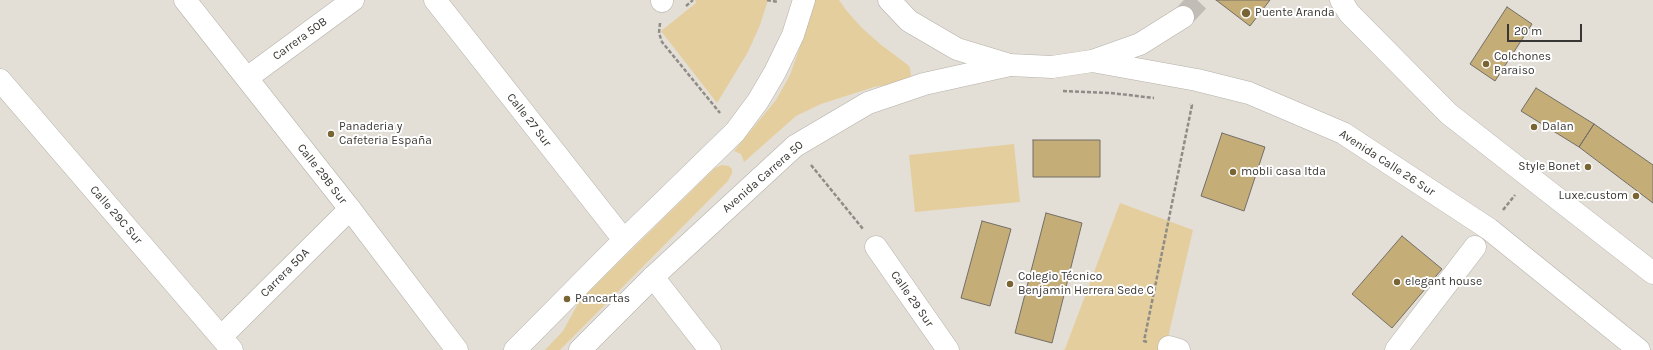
<!DOCTYPE html>
<html>
<head>
<meta charset="utf-8">
<style>
	body { margin:0 }
	#map { position:relative; width:1653px; height:350px; overflow:hidden; background:#e3dfd7; font-family:Karla,sans-serif }
	canvas { display:block }
	.scale { position:absolute; left:1507px; top:24px; width:75px; height:18px; box-sizing:border-box; border:2px solid #393734; border-top:0; padding-left:5px; font-size:12px; line-height:14px; white-space:nowrap; color:#393734; -webkit-text-stroke:3px #fff; paint-order:stroke }
</style>
</head>
<body>
<div id="map">
<canvas width="1653" height="350"></canvas>
<div class="scale">20 m</div>
</div>
<script>
const g = document.querySelector('canvas').getContext('2d');
g.lineJoin = 'round';
function fillPath(path, color) { g.fillStyle = color; g.fill(path, 'evenodd'); }
const poly = rows => new Path2D(rows.map(r => 'M' + r).join(''));
function stroke(path, color, width, dash) { g.strokeStyle = color; g.lineWidth = width; g.lineCap = dash ? 'butt' : 'round'; g.setLineDash(dash || []); g.stroke(path); }
function write(font, color, halo, rows, align = 'center') {
  g.font = font + ' Karla,sans-serif'; g.lineWidth = 4; g.setLineDash([]); g.textBaseline = 'middle'; g.strokeStyle = halo; g.fillStyle = color; for (const [text, x, y, turn = 0] of rows) {
    g.save(); g.translate(x, y); g.rotate((+turn || 0) * Math.PI / 180); g.textAlign = isNaN(turn) ? turn : align; if (halo) g.strokeText(text, 0, 0); g.fillText(text, 0, 0); g.restore();
  }
}
const green = poly([
	[695,0,768,0,760,25,748,52,717,103,661,31,696,3],
	[813,0,839,0,846,10,861,27,880,44,908,65,910,68,911,76,904,82,874,87,821,104,796,116,744,162,741,154,734,151,776,100,790,75,800,47],
	[1014,144,1020,202,915,212,909,155],
	[722,165,729,166,732,169,732,173,728,181,560,350,545,350,563,331,580,300,715,168],
	[1120,203,1193,230,1165,350,1063,350,1065,349]
]);
const building = poly([
	[1216,0,1270,0,1250,26,1216,0],
	[1507,7,1532,24,1495,81,1470,64,1507,7],
	[1536,88,1594,124,1579,147,1521,111,1536,88],
	[1594,124,1653,165,1653,203,1579,147,1594,124],
	[1222,133,1265,147,1244,211,1201,196,1222,133],
	[1033,140,1100,140,1100,177,1033,177,1033,140],
	[1046,213,1082,223,1052,343,1015,333,1046,213],
	[982,221,1011,229,990,306,961,298,982,221],
	[1402,236,1442,269,1392,328,1352,294,1402,236]
]);
const primaryTunnel = poly([
	[1183,17,1199,0]
]);
const path = poly([
	[767,0,778,2],
	[686,6,693,0],
	[660,23,659,33,662,42,720,113],
	[1063,91,1111,93,1154,98],
	[811,165,863,229],
	[1503,210,1515,195],
	[1147,342,1144,341,1192,105,1190,104]
]);
const pedestrian = poly([
	[247,78,353,0],
	[221,337,350,209],
	[1396,350,1475,247]
]);
const minor = poly([
	[185,0,350,209,457,350],
	[435,0,624,240],
	[662,0,662,1],
	[0,80,232,350],
	[876,247,948,350],
	[653,277,710,350],
	[1169,347,1179,350]
]);
const secondary = poly([
	[515,350,624,240,735,132,758,101,775,72,793,35,804,0],
	[580,350,653,277,795,146,868,103,924,84,1010,65]
]);
const primary = poly([
	[889,0,909,21,957,49,1010,65,1052,67,1092,61,1140,44,1183,17],
	[1341,0,1349,13,1449,114,1653,273],
	[1092,61,1197,80,1249,93,1343,133,1489,229,1639,350]
]);
const markers = [
	[1246,13,5,"#796433"],
	[1486,64,4,"#796433"],
	[1534,127,4,"#796433"],
	[331,134,4,"#796433"],
	[1588,167,4,"#796433"],
	[1233,172,4,"#796433"],
	[1636,196,4,"#796433"],
	[1397,282,4,"#796433"],
	[1010,284,4,"#796433"],
	[567,299,4,"#796433"]
];
const poiNames = [
	["Puente Aranda",1255,13],
	["Colchones",1494,57],
	["Paraiso",1494,71],
	["Panaderia y",339,127],
	["Cafeteria España",339,141],
	["Dalan",1542,127],
	["Style Bonet",1580,167,"right"],
	["mobli casa ltda",1241,172],
	["Luxe.custom",1628,196,"right"],
	["Colegio Técnico",1018,277],
	["Benjamin Herrera Sede C",1018,291],
	["elegant house",1405,282],
	["Pancartas",575,299]
];
const streetNames = [
	["Carrera 50B",300,39,-36],
	["Calle 27 Sur",529,120,52],
	["Avenida Calle 26 Sur",1387,163,33],
	["Calle 29B Sur",322,174,52],
	["Avenida Carrera 50",763,177,-41],
	["Calle 29C Sur",116,215,49],
	["Carrera 50A",285,273,-45],
	["Calle 29 Sur",912,299,55]
];
fillPath(green, '#e5ce9d');
fillPath(building, '#c5ad77');
stroke(building, '#726e67', 1);
stroke(primaryTunnel, '#c1bdb6', 22, [22, 11]);
stroke(pedestrian, '#b4b0a8', 23);
stroke(minor, '#b4b0a8', 23);
stroke(secondary, '#b4b0a8', 23);
stroke(primary, '#b4b0a8', 23);
stroke(path, '#8f8c87', 2.5, [4, 2]);
stroke(pedestrian, '#fff', 22);
stroke(minor, '#fff', 22);
stroke(secondary, '#fff', 22);
stroke(primary, '#fff', 22);
for (const [x, y, r, color] of markers) { const dot = new Path2D(); dot.arc(x, y, r, 0, 2 * Math.PI); g.fillStyle = color; g.fill(dot); stroke(dot, '#fff', 1.5); }
write('12px', '#393734', '#fff', poiNames, 'left');
write('12px', '#393734', '#fff', streetNames);
</script>
</body>
</html>
